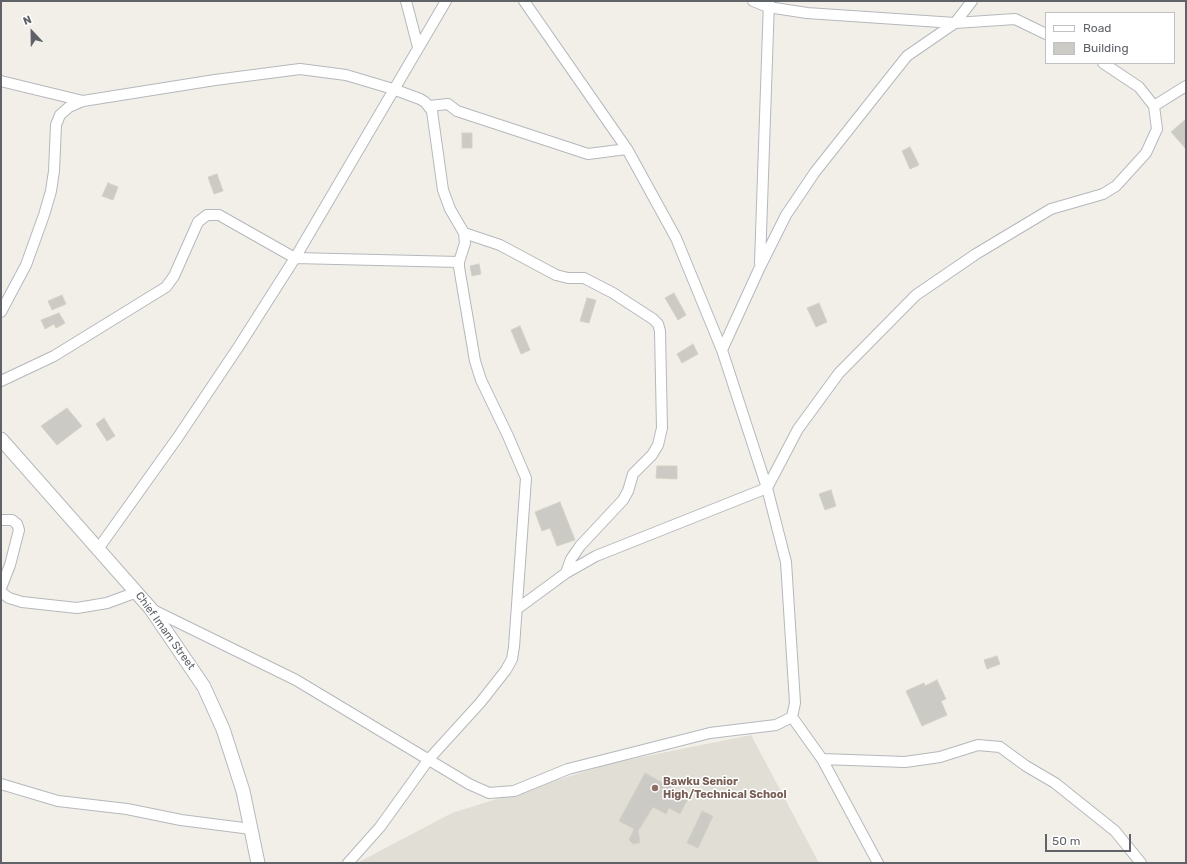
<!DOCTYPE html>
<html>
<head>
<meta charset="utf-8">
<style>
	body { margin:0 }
	#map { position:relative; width:1187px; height:864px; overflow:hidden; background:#f1efe8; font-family:Rubik,sans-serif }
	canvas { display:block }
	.frame { position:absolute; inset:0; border:2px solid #5f6368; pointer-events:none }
	.legend { position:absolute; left:1045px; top:12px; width:130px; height:52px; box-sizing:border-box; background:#fff; border:1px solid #bfc1c3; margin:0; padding:5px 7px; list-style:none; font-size:12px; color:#5f6368 }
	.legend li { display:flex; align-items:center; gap:8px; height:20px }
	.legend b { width:20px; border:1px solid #bfc1c3 }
	.north { position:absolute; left:12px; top:12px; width:40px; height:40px; -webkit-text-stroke:3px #fff; paint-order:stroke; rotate:338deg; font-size:11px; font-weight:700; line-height:16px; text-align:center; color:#5f6368 }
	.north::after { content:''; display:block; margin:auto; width:14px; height:18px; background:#5f6368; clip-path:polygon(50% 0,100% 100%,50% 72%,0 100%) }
	.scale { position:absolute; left:1045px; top:834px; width:86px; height:18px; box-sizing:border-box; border:2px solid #5f6368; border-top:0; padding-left:5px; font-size:12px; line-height:14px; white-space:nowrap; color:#5f6368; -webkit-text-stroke:3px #fff; paint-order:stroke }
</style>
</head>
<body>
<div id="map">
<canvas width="1187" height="864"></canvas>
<div class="frame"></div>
<ul class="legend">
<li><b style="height:5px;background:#fff"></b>Road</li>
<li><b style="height:11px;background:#cccac5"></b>Building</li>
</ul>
<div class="north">N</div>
<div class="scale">50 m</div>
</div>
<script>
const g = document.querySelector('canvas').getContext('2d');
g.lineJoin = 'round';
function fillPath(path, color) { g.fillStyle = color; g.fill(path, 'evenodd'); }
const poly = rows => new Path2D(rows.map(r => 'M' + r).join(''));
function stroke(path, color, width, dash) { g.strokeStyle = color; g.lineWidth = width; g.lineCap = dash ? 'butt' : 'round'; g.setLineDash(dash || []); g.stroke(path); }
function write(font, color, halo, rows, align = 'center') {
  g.font = font + ' Rubik,sans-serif'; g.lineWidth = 3; g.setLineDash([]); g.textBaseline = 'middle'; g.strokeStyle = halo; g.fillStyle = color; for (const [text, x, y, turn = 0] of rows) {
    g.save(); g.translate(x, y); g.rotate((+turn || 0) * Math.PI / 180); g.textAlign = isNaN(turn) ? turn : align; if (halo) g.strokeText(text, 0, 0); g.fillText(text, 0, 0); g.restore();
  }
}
const education = poly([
	[751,735,819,863,357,863,452,813,612,763]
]);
const building = poly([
	[1186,119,1186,149,1171,132,1186,119],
	[462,133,472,133,472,148,462,148,462,133],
	[910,147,919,165,910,169,902,151,910,147],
	[217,174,223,191,214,194,208,177,217,174],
	[108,183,118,187,113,200,102,196,108,183],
	[479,264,481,274,472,276,470,266,479,264],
	[674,293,686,315,678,320,665,298,674,293],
	[62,295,66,304,52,310,48,301,62,295],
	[587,298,596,300,589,323,580,321,587,298],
	[819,303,827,322,816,327,807,308,819,303],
	[59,313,65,323,56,328,54,324,45,329,41,320,59,313],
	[520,326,530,350,521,354,511,330,520,326],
	[693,344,698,354,682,363,677,354,693,344],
	[67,408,82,426,57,445,41,426,67,408],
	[104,418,115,436,107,441,96,424,104,418],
	[657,466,677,466,677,479,656,478,657,466],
	[831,490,836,506,825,510,819,494,831,490],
	[560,502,575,540,557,546,550,528,542,531,535,512,560,502],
	[997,656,1000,664,987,669,984,660,997,656],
	[937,680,946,699,941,701,947,715,922,726,906,691,924,683,925,686,937,680],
	[645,773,689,797,680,814,669,808,666,814,653,807,638,831,640,841,639,843,633,844,629,840,634,829,619,821,645,773],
	[702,811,713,816,698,848,687,843,702,811]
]);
const minor = poly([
	[406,1,418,47],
	[524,1,627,149,676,238,722,350,767,488,786,562,795,703,792,717,822,759,878,863],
	[753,1,768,7,807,13,955,23,972,1],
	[1,81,83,101],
	[429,106,448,104,457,111,588,154,627,149],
	[1154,106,1186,86],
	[464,233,500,245,556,275,568,278,584,278,613,293,653,319,658,324,660,331,662,428,658,445,652,455,633,474,628,491,623,500,580,546,571,559,566,573],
	[760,263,769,1],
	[1,312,26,265,44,215,51,191,54,171,56,125,60,115,69,107,83,101,215,80,300,69,346,75,393,89,420,99,425,102,432,111,443,190,450,209,464,233,465,243,459,262,459,267,475,361,481,380,508,436,526,478,514,647,512,659,506,670,480,703,429,759,380,827,348,863],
	[722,350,760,267,786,215,815,172,907,56,955,23,1015,19,1046,34],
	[1,381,54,356,166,287,174,276,198,222,207,215,219,215,295,258,459,262],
	[1,520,12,520,17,524,19,530,10,565,1,588],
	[98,549,178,437,239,346,295,258,446,1],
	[1,592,9,598,22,602,77,608,107,603,137,592],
	[151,609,296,680,469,784,489,793,514,791,568,769,710,733,776,725,792,717],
	[517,609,566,573,596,556,767,488,798,429,839,373,916,295,976,254,1051,209,1103,194,1116,186,1146,153,1157,129,1154,106,1139,87,1103,63],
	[822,759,905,762,940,757,978,745,1000,747,1026,766,1055,783,1115,831,1141,863],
	[1,784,58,801,127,809,181,820,251,829]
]);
const tertiary = poly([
	[1,439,151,609,204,687,223,729,234,763,243,791,258,863]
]);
const markers = [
	[655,788,4,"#8d6e63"]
];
const streetNames = [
	["Chief Imam Street",165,631,54]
];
const educationNames = [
	["Bawku Senior",663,782],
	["High/Technical School",663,795]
];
fillPath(education, '#e1ded6');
fillPath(building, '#cccac5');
stroke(building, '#d6d1c6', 1);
stroke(minor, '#b5b8bc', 12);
stroke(tertiary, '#b5b8bc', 15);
stroke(minor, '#fff', 10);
stroke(tertiary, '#fff', 13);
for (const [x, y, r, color] of markers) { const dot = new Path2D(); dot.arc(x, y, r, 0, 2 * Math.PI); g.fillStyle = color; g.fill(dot); stroke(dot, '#fff', 1.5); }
write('11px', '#5f6368', '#fff', streetNames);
write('bold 11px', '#785e54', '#fff', educationNames, 'left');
</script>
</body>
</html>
